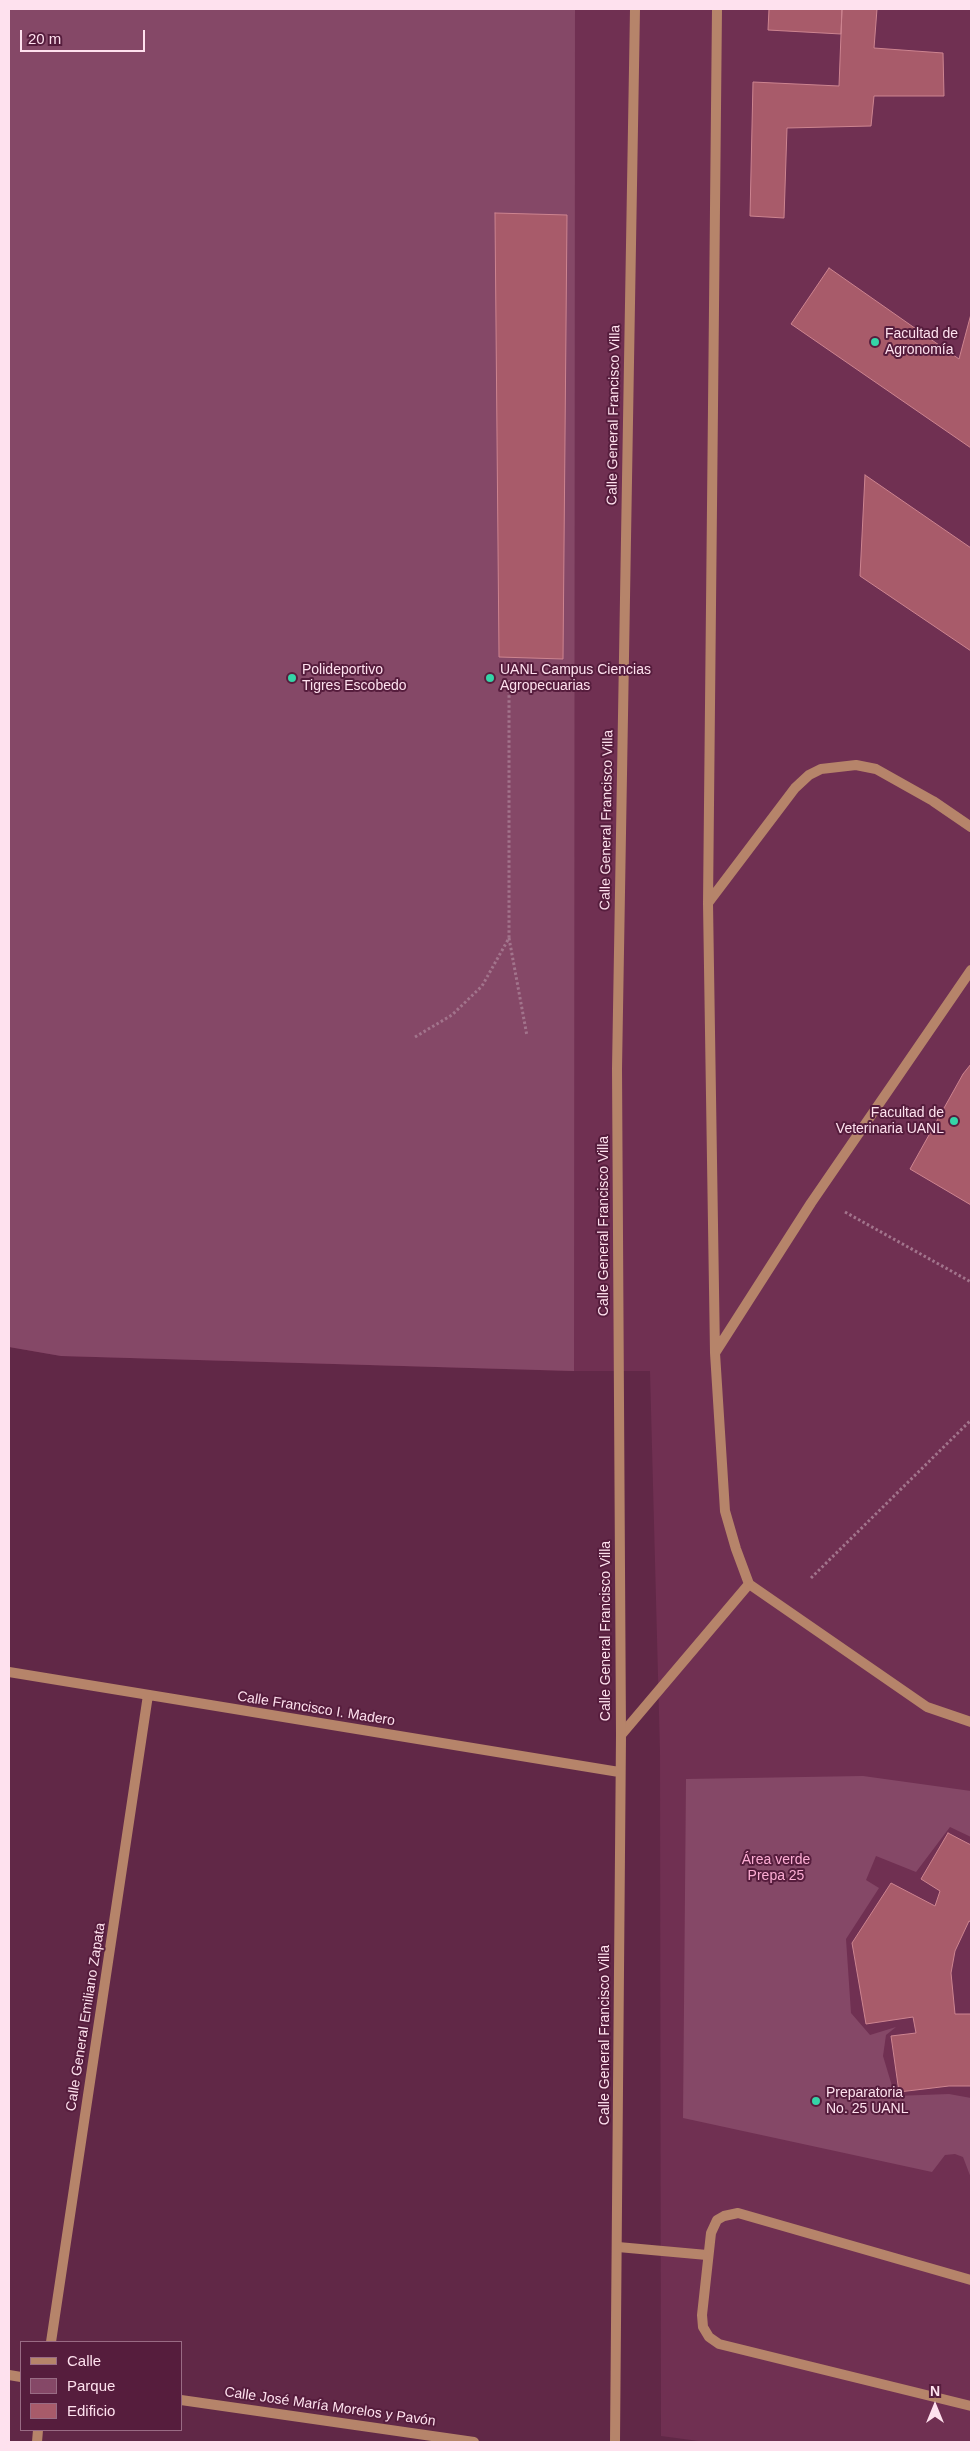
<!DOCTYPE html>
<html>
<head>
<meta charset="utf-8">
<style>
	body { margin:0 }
	#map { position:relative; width:980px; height:2451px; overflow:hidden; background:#612847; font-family:Arial,sans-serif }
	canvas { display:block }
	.frame { position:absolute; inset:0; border:10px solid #fee1ee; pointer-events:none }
	.legend { position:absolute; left:20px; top:2341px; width:162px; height:90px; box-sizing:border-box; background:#561d3d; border:1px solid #996b84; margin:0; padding:6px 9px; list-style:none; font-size:15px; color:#fee1ee }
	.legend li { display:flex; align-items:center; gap:10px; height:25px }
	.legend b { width:25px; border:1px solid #996b84 }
	.north { position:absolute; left:910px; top:2381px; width:50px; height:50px; -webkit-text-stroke:4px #561d3d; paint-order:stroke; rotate:0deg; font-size:14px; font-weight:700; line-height:20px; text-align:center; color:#fee1ee }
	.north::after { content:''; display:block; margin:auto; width:18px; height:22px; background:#fee1ee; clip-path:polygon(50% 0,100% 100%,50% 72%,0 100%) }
	.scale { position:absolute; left:20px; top:30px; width:125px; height:22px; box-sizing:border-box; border:2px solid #fee1ee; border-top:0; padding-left:6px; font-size:15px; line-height:18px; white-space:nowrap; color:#fee1ee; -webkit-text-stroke:4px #561d3d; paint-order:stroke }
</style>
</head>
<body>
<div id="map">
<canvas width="980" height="2451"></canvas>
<div class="frame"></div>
<ul class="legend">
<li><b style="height:6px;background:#b6846a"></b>Calle</li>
<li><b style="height:14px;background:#854867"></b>Parque</li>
<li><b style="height:14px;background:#a85b6a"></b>Edificio</li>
</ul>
<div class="north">N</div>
<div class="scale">20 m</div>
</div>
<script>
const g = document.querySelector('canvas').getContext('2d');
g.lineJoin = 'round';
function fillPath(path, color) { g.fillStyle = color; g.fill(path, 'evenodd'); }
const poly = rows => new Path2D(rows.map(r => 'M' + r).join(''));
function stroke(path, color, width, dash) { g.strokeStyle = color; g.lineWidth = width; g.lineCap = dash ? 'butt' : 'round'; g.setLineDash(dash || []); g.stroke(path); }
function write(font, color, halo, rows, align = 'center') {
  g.font = font + ' Arial,sans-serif'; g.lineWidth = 4; g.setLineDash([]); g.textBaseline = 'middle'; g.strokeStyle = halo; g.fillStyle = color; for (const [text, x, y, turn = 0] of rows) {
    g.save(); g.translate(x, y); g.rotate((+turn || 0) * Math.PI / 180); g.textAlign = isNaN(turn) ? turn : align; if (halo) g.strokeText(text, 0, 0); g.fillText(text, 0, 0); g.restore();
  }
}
const built = poly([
	[9,9,971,9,971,2442,706,2442,661,2436,660,1752,650,1371,569,1371,61,1356,9,1347]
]);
const green = poly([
	[9,9,575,9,574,1371,61,1356,9,1347],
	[863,1776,971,1791,971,1837,950,1827,916,1872,876,1856,866,1880,879,1888,846,1939,851,2013,870,2035,896,2027,886,2035,883,2056,895,2096,949,2094,971,2098,971,2178,963,2157,955,2154,945,2155,932,2172,683,2118,686,1779]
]);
const building = poly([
	[769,9,842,9,841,34,768,30,769,9],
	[842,9,877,9,874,48,943,53,944,96,874,96,871,126,787,128,784,218,750,216,753,82,839,86,842,9],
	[495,213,567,215,563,659,499,657,495,213],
	[829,268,959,359,971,314,971,448,791,324,829,268],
	[865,475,971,548,971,651,860,576,865,475],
	[971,1064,971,1205,910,1169,963,1074,971,1064],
	[948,1833,971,1845,971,1922,969,1921,955,1951,951,1973,955,2014,971,2014,971,2086,949,2086,899,2092,891,2036,916,2033,913,2017,866,2024,852,1943,891,1883,935,1906,940,1891,921,1879,948,1833]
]);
const path = poly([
	[509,938,527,1036],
	[415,1037,452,1015,482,986,509,938,509,679],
	[845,1212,971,1282],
	[811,1578,971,1420]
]);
const service = poly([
	[717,9,708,903,715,1353,725,1511,736,1549,749,1584,927,1707,971,1722],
	[708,903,795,788,809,775,821,769,856,765,876,769,933,801,971,827],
	[715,1353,811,1203,971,970],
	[621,1735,749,1584],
	[618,2247,707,2255],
	[971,2280,738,2213,724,2216,717,2220,711,2233,702,2315,703,2327,709,2337,719,2344,971,2406]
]);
const minor = poly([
	[9,1672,619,1772],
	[51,2342,148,1695],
	[9,2375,21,2377],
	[181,2400,474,2442],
	[37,2442,38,2430],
	[615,2442,621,1735,617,1068,635,9]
]);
const markers = [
	[875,342,5,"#35d4a7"],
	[292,678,5,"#35d4a7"],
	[490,678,5,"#35d4a7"],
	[954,1121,5,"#35d4a7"],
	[816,2101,5,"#35d4a7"]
];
const poiNames = [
	["Facultad de",885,334],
	["Agronomía",885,350],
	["Polideportivo",302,670],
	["Tigres Escobedo",302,686],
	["UANL Campus Ciencias",500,670],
	["Agropecuarias",500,686],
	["Facultad de",944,1113,"right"],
	["Veterinaria UANL",944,1129,"right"],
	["Preparatoria",826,2093],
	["No. 25 UANL",826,2109]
];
const streetNames = [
	["Calle General Francisco Villa",614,415,-89],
	["Calle General Francisco Villa",607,820,-89],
	["Calle General Francisco Villa",604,1226,-90],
	["Calle General Francisco Villa",606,1631,-90],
	["Calle Francisco I. Madero",316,1709,9],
	["Calle General Emiliano Zapata",86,2017,-81],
	["Calle General Francisco Villa",605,2035,-90],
	["Calle José María Morelos y Pavón",330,2407,8]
];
const parkNames = [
	["Área verde",776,1860],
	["Prepa 25",776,1876]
];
fillPath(built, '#703052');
fillPath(green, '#854867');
fillPath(building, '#a85b6a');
stroke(building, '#cd8490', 1);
stroke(path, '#a2748c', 3, [2.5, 2.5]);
stroke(service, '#b6846a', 10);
stroke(minor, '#b6846a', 10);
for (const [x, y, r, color] of markers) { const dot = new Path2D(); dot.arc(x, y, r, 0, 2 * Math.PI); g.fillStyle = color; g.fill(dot); stroke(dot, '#561d3d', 2); }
write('14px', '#fee1ee', '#561d3d', poiNames, 'left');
write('14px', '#fee1ee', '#561d3d', streetNames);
write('14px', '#fdadd4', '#561d3d', parkNames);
</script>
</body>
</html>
